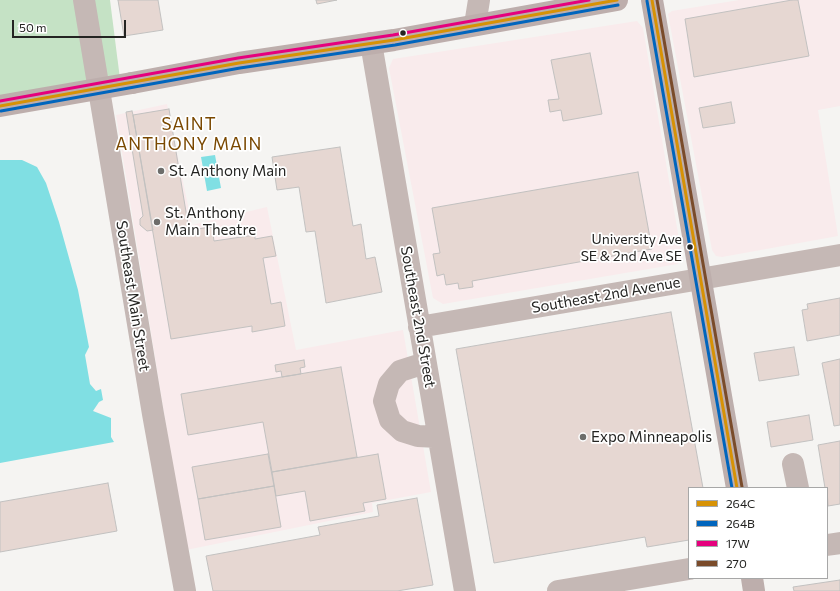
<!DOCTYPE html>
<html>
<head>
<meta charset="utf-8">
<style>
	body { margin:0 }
	#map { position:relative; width:840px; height:591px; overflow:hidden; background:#f5f4f2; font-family:Commissioner,sans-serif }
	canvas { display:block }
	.legend { position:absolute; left:688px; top:487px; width:140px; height:92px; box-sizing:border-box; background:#fff; border:1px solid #a7a7a7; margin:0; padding:5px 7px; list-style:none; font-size:12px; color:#242422 }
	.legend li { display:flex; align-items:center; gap:8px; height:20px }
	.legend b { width:20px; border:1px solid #a7a7a7 }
	.scale { position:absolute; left:12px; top:20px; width:114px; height:18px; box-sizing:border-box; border:2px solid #242422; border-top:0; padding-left:5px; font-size:12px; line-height:14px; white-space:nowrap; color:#242422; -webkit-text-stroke:3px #fff; paint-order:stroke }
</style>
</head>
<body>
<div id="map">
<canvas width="840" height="591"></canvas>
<ul class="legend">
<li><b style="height:5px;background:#d79205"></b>264C</li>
<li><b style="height:5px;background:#0065bd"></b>264B</li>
<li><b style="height:5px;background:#e5007d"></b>17W</li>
<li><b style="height:5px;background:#7a4b2a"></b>270</li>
</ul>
<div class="scale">50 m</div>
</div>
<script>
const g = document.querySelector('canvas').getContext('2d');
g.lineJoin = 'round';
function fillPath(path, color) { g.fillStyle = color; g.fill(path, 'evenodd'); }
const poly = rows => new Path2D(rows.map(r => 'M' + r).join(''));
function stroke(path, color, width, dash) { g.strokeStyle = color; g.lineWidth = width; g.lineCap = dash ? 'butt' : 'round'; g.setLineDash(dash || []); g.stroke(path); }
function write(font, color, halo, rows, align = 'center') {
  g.font = font + ' Commissioner,sans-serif'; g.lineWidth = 3.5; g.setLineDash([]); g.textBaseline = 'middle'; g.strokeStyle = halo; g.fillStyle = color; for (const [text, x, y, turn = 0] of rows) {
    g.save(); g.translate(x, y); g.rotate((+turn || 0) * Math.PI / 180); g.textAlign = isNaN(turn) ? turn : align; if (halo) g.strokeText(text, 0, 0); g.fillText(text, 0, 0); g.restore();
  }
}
const commercial = poly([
	[739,0,840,0,840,106,818,110,838,236,722,257,716,256,712,250,668,14,672,11],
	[637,21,643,28,682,257,678,264,443,304,433,298,389,68,393,59],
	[167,104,192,225,267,207,296,350,403,330,431,492,372,503,373,512,186,550,116,115]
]);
const green = poly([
	[0,0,110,0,120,79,0,96]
]);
const water = poly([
	[215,155,221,188,207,191,201,157],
	[0,160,22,160,37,167,46,183,59,222,78,290,89,347,85,355,90,384,96,391,101,389,103,400,99,402,93,411,111,418,111,437,114,442,0,463]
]);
const building = poly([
	[118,0,158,0,163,30,124,36,118,0],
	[316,0,337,0,317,4,316,0],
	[792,0,798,0,809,56,694,77,685,19,792,0],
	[590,53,602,114,563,121,561,110,550,112,548,100,559,99,551,60,590,53],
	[731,102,735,123,703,128,699,108,731,102],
	[169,109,189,230,212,227,214,241,255,235,255,239,272,236,276,256,263,258,271,304,281,302,285,326,252,332,252,326,171,339,133,115,169,109],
	[132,111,133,115,153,230,147,231,140,225,140,219,143,216,126,112,132,111],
	[340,147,353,226,361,224,366,259,375,257,382,292,326,303,315,231,306,232,299,187,277,190,272,157,340,147],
	[638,172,652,249,472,281,473,287,459,289,458,283,446,285,444,274,437,276,433,254,440,253,432,208,638,172],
	[840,298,840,335,807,341,802,310,808,309,807,304,840,298],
	[671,312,703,488,689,488,689,540,647,547,645,537,494,563,456,349,671,312],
	[794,347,799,375,759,381,754,353,794,347],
	[840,359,840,425,834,426,822,363,840,359],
	[304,360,305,367,300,368,301,374,282,377,281,371,276,372,275,365,304,360],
	[341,367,357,457,272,472,263,422,188,435,181,394,341,367],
	[809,415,813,440,771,447,767,422,809,415],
	[840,441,840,504,828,506,827,488,825,488,818,445,840,441],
	[268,454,274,486,198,499,192,467,268,454],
	[378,454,386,499,363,503,365,511,310,521,305,491,276,496,272,472,378,454],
	[108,483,117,531,0,552,0,502,108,483],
	[274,486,281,527,205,540,198,499,274,486],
	[417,498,433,585,397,591,213,591,206,556,320,535,318,527,379,516,377,505,417,498],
	[840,580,840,591,794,591,793,587,840,580]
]);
const minor = poly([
	[84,0,153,414,185,591],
	[475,25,479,0],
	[371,43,465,591],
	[419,327,840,255],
	[425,363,400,371,389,384,384,401,390,420,402,431,418,436,438,437],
	[793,464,798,488],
	[827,545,840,543],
	[558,591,689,569]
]);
const major = poly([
	[652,0,737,488],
	[132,83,239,63,394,40,617,0],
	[752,578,754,591]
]);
const majorBridge = poly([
	[0,106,132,83]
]);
const bus1 = poly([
	[652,0,737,488],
	[0,106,239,63,394,40,617,0]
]);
const bus2 = poly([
	[647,1,732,488],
	[1,111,240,68,395,45,618,5]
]);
const bus3 = poly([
	[0,101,238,58,393,35,589,0]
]);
const bus4 = poly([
	[657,0,742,487]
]);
const markers = [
	[403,33,3.5,"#242422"],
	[161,171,4,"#6d6d6b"],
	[157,222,4,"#6d6d6b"],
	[690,247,3.5,"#242422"],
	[583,437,4,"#6d6d6b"]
];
const busNames = [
	["University Ave",682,239],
	["SE & 2nd Ave SE",682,256]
];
const poiNames = [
	["St. Anthony Main",169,171],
	["St. Anthony",165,213],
	["Main Theatre",165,230],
	["Expo Minneapolis",591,437]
];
const streetNames = [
	["Southeast 2nd Avenue",606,295,-10],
	["Southeast Main Street",133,296,81],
	["Southeast 2nd Street",418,317,80]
];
const quarterNames = [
	["SAINT",189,124],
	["ANTHONY MAIN",189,144]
];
fillPath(commercial, '#f9ebec');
fillPath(green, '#c5e2c5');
fillPath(water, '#80dfe3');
fillPath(building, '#e6d7d2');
stroke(building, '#c2c1c0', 1);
stroke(minor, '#c5b8b5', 22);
stroke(major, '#bdaeac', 22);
stroke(majorBridge, '#bdaeac', 22);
stroke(bus1, '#d79205', 3);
stroke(bus2, '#0065bd', 3);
stroke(bus3, '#e5007d', 3);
stroke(bus4, '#7a4b2a', 3);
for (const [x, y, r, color] of markers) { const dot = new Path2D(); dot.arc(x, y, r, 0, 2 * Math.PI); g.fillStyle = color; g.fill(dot); stroke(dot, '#fff', 1.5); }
write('14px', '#242422', '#fff', busNames, 'right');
write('15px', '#242422', '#fff', poiNames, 'left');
write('15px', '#242422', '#fff', streetNames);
g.letterSpacing = '1px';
write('17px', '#7a4800', '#fff', quarterNames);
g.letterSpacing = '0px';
</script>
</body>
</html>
